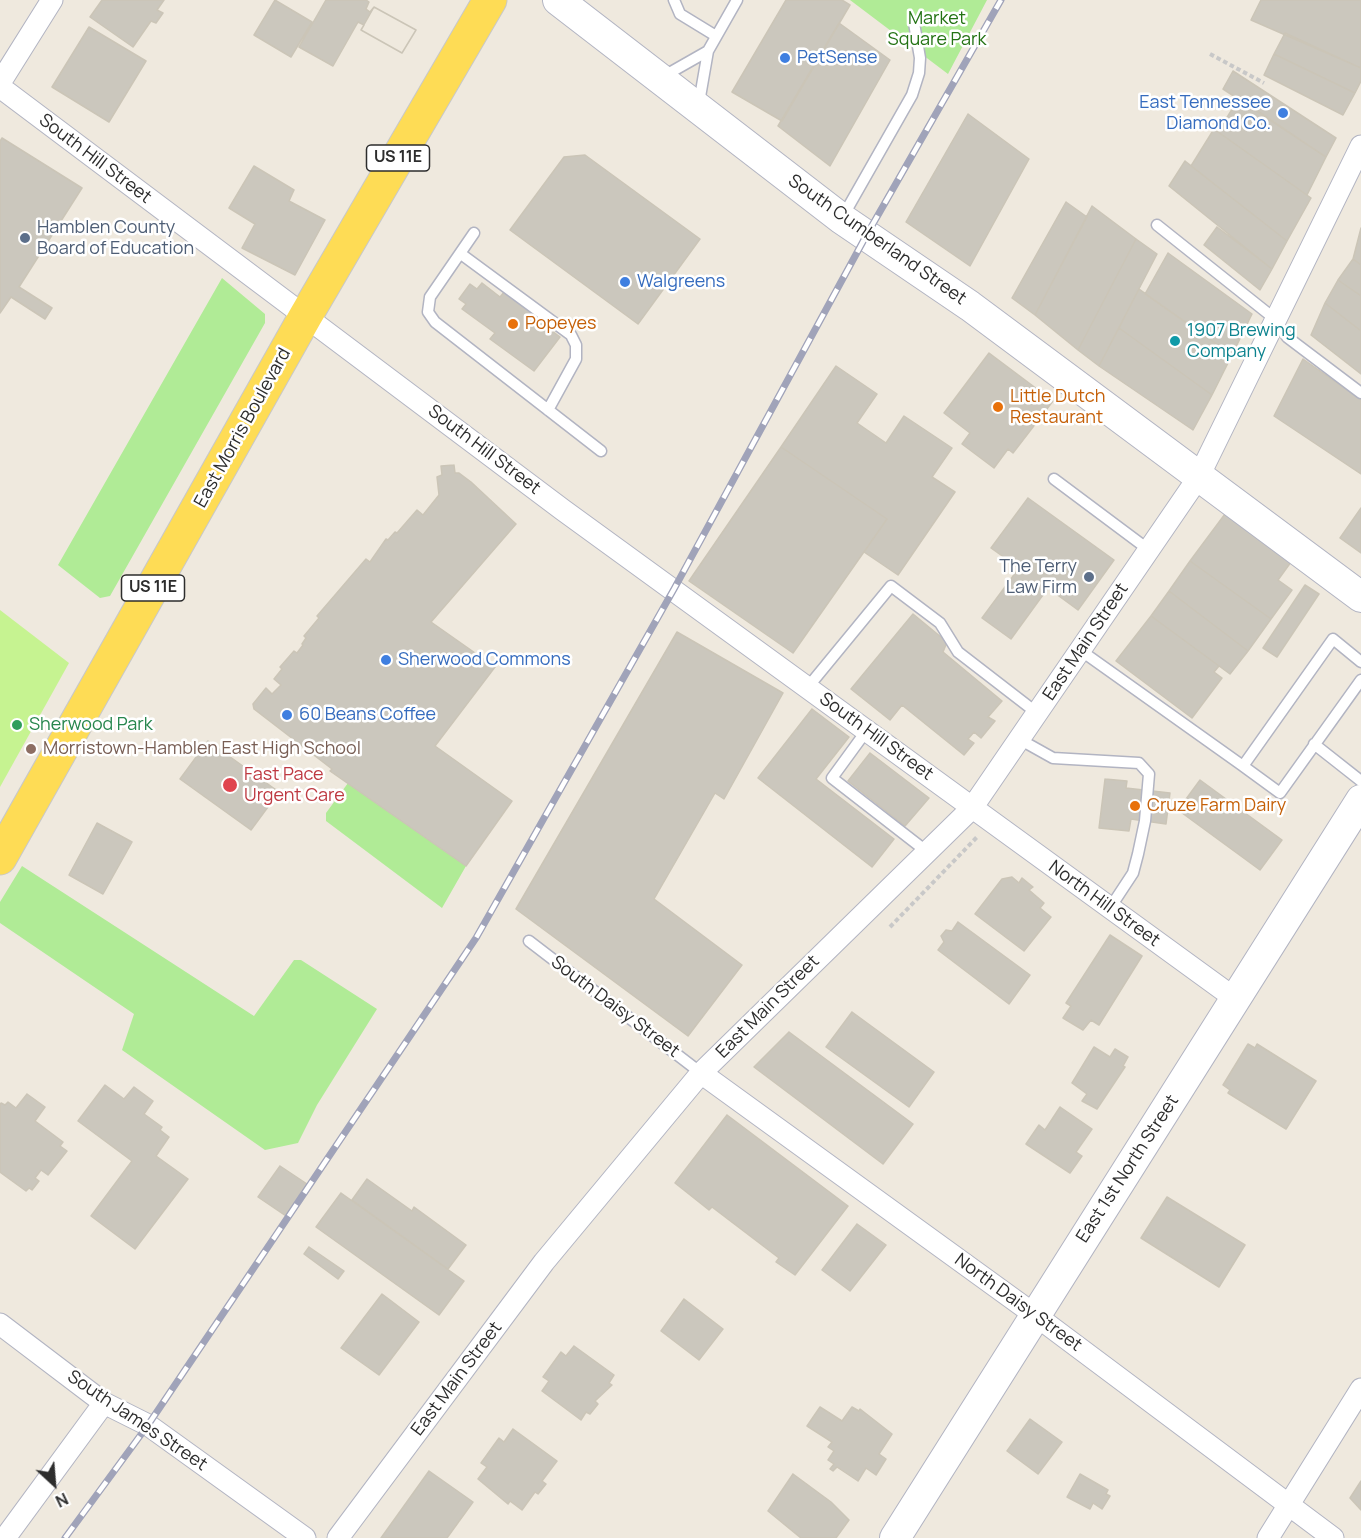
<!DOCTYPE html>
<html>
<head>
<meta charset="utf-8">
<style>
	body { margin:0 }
	#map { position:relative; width:1361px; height:1538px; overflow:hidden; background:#efe9de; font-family:Manrope,sans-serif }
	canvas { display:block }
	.north { position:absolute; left:24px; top:1454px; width:60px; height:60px; -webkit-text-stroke:4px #fff; paint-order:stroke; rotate:154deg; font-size:16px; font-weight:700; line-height:24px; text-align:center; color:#2d2d2d }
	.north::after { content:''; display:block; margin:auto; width:21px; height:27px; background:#2d2d2d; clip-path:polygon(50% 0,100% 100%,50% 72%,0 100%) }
</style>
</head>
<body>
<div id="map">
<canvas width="1361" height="1538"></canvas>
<div class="north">N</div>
</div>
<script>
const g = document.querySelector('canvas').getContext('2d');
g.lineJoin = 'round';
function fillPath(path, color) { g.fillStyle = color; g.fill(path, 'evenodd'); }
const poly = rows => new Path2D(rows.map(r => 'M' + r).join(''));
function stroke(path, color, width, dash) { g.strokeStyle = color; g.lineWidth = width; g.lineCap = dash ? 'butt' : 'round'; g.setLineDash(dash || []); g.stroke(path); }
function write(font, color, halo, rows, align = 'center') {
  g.font = font + ' Manrope,sans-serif'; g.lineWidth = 5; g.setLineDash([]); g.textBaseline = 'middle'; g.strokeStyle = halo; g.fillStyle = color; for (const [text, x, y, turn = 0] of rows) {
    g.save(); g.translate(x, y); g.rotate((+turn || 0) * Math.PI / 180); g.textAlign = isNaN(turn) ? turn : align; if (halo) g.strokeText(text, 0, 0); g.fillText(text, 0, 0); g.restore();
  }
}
const green = poly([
	[850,0,987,0,948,74],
	[222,278,265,314,265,323,110,596,100,598,58,565],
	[348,783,466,866,442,908,326,821,326,813],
	[22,866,254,1016,294,960,301,960,377,1009,317,1105,298,1143,265,1150,122,1050,134,1014,0,923,0,902]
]);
const pitch = poly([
	[0,610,69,663,0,787]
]);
const building = poly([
	[102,0,164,0,157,10,163,13,156,23,151,21,133,47,90,17,102,0],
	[275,0,312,22,291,57,254,35,275,0],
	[326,0,366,0,369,2,366,9,370,12,374,7,416,30,402,53,361,30,364,25,358,22,333,66,299,47,326,0],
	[786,0,842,0,850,5,782,121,732,92,786,0],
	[1261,0,1361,0,1361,68,1251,20,1261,0],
	[374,7,416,30,402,53,361,30,374,7],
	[839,23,890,60,830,166,778,126,839,23],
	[89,27,146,61,109,122,52,87,89,27],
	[1285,33,1361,68,1361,81,1355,93,1274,54,1285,33],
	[1274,54,1355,93,1343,115,1264,75,1274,54],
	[1233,71,1336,138,1326,157,1223,89,1233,71],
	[1239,98,1326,157,1307,195,1218,132,1239,98],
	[968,114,1029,159,970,266,906,222,968,114],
	[1214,129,1311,198,1287,241,1191,166,1214,129],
	[2,138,82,188,19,287,52,308,45,319,11,297,0,313,0,141,2,138],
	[585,155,700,239,638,324,510,230,564,157,585,155],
	[1185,161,1287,241,1272,269,1169,186,1185,161],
	[254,166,294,190,289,201,325,220,295,275,242,248,255,224,229,208,254,166],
	[1066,202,1087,217,1035,315,1012,298,1066,202],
	[1092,206,1136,239,1078,350,1035,315,1092,206],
	[1217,227,1272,269,1260,290,1204,245,1217,227],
	[1361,228,1361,265,1353,259,1361,228],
	[1136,239,1157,254,1099,366,1078,350,1136,239],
	[1168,253,1252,314,1232,355,1145,294,1168,253],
	[1353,259,1361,265,1361,296,1338,280,1353,259],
	[1338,280,1361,296,1361,331,1325,303,1338,280],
	[482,283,500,297,505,291,533,312,531,315,560,337,534,371,490,339,495,333,462,309,466,304,459,299,470,284,477,289,482,283],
	[1139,289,1232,355,1212,395,1119,328,1139,289],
	[1325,303,1361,331,1361,374,1311,335,1325,303],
	[1119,328,1212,395,1193,430,1099,366,1119,328],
	[989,353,1053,401,1013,453,1008,449,994,468,962,444,970,433,944,413,989,353],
	[1303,359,1361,400,1361,474,1274,416,1303,359],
	[836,366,877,394,857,423,886,443,904,416,952,448,932,477,955,492,898,575,864,552,887,519,781,447,836,366],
	[781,447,887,519,793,653,689,581,781,447],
	[454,465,455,473,459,473,471,482,516,524,431,622,495,667,435,746,512,801,466,866,330,771,332,769,254,709,253,704,266,688,272,694,281,685,274,679,282,669,280,667,294,651,297,653,303,645,302,644,306,638,304,636,319,618,317,616,366,559,370,562,386,539,388,540,395,532,397,533,417,510,423,515,439,495,437,477,442,475,441,466,454,465],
	[1028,498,1114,560,1078,610,1048,588,1011,639,982,618,1019,568,991,548,1028,498],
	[1361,508,1361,553,1340,538,1361,508],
	[1225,514,1291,562,1278,580,1292,590,1271,619,1190,561,1225,514],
	[1190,561,1271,619,1248,651,1169,591,1190,561],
	[1305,585,1319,594,1277,657,1263,648,1305,585],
	[1169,591,1248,651,1230,674,1151,616,1169,591],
	[913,614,947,642,943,652,1002,701,988,717,995,721,981,738,974,732,968,739,974,743,964,755,902,705,890,720,851,689,913,614],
	[1151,616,1219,666,1214,672,1222,678,1192,718,1116,661,1151,616],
	[677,632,783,693,724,799,715,793,654,899,742,965,688,1036,516,909,677,632],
	[812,709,849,737,816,779,894,839,872,867,758,778,812,709],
	[208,741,279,792,251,830,180,779,208,741],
	[870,753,929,798,905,826,848,781,870,753],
	[1105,779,1127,781,1126,788,1170,793,1166,824,1131,819,1129,831,1099,828,1105,779],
	[1200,780,1282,840,1260,870,1178,810,1200,780],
	[97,823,132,842,103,894,69,875,97,823],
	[1012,877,1019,883,1022,878,1033,887,1029,890,1044,903,1040,908,1051,917,1024,951,975,914,1002,879,1012,877],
	[958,922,1030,975,1009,1004,938,950,944,942,941,936,946,930,952,931,958,922],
	[1110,935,1142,956,1099,1025,1091,1020,1083,1030,1063,1018,1071,1006,1066,1003,1110,935],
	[852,1012,934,1072,909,1107,826,1047,852,1012],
	[789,1032,913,1124,883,1164,754,1067,789,1032],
	[1248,1044,1255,1048,1257,1044,1316,1081,1286,1129,1228,1093,1230,1090,1223,1085,1248,1044],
	[1094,1047,1110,1057,1115,1049,1128,1057,1123,1066,1125,1067,1097,1109,1082,1101,1087,1094,1072,1083,1094,1047],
	[105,1085,124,1099,134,1087,153,1101,144,1114,162,1127,160,1130,169,1137,156,1156,188,1179,135,1249,91,1216,132,1161,78,1121,105,1085],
	[27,1094,45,1107,35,1121,63,1142,60,1146,67,1151,48,1175,41,1170,35,1178,39,1181,32,1190,29,1188,26,1191,0,1172,0,1105,1,1103,5,1105,8,1102,16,1108,27,1094],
	[1060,1107,1092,1129,1076,1152,1082,1156,1070,1173,1026,1144,1039,1125,1045,1130,1060,1107],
	[727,1115,848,1206,795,1275,776,1262,779,1258,712,1207,709,1210,675,1183,727,1115],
	[280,1166,307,1184,286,1216,258,1197,280,1166],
	[367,1179,412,1211,414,1207,466,1245,448,1269,352,1200,367,1179],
	[341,1193,464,1281,439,1315,316,1227,341,1193],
	[1167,1197,1245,1245,1219,1287,1141,1238,1167,1197],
	[857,1224,886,1245,850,1291,822,1270,857,1224],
	[309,1247,344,1271,338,1279,304,1254,309,1247],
	[382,1294,419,1322,379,1375,341,1348,382,1294],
	[684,1299,723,1329,699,1360,661,1331,684,1299],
	[574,1346,614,1375,609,1383,612,1385,595,1401,598,1404,590,1414,586,1412,581,1420,542,1391,549,1381,543,1377,561,1352,566,1356,574,1346],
	[820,1407,842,1421,852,1407,859,1411,860,1409,892,1434,879,1454,886,1459,876,1475,866,1468,858,1481,837,1467,833,1471,830,1469,834,1464,828,1460,834,1451,828,1447,832,1442,807,1426,820,1407],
	[1030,1419,1062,1442,1038,1474,1007,1451,1030,1419],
	[513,1429,557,1461,542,1481,546,1484,538,1494,535,1492,522,1510,510,1501,508,1504,478,1479,487,1467,481,1463,499,1438,504,1442,513,1429],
	[429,1471,473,1502,447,1538,381,1538,429,1471],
	[793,1474,831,1502,849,1520,836,1538,801,1538,768,1511,793,1474],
	[1080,1474,1108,1490,1106,1494,1110,1496,1102,1509,1093,1503,1090,1509,1067,1497,1080,1474],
	[1361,1481,1361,1510,1350,1498,1361,1481]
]);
const path = poly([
	[1210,54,1264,83],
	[890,927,978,836]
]);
const service = poly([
	[674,0,680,14,716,36],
	[664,76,708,51],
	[703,105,700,97,708,51,737,0],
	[842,218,912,95,919,73,920,58,914,23],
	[1157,225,1275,319,1287,337,1361,393],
	[474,233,430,297,428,312,435,322,601,451],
	[461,254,571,335,576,345,576,359,548,410],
	[1054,479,1149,550],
	[1080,650,1243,766],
	[1361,662,1333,639,1243,766,1280,793,1361,680],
	[808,687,891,586,940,623,958,652,1037,713],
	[867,730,832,778,926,851],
	[1019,739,1053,758,1139,763,1149,774,1145,821,1138,854,1133,873,1110,908],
	[1314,744,1361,781],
	[529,941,701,1073]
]);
const minor = poly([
	[0,83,52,0],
	[0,87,563,510,1237,1000],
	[701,1073,1035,1315,1333,1538],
	[0,1324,104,1403,148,1425,305,1538],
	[5,1538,104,1403],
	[338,1538,544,1262,701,1073,972,808,1198,478,1361,146],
	[1268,1538,1361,1389]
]);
const secondary = poly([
	[558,0,842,219,970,306,1361,597],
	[895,1538,1361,800]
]);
const primary = poly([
	[0,858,305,317,490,0]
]);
const rail = poly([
	[65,1538,148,1425,476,938,674,589,866,236,1001,0]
]);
const markers = [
	[785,58,6,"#3f7fe0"],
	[1283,113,6,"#3f7fe0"],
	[25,238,6,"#5c6f8a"],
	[625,282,6,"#3f7fe0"],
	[513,324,6,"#e8710a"],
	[1175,341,6,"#0f9aa8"],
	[998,407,6,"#e8710a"],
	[1089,577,6,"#5c6f8a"],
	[386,660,6,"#3f7fe0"],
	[287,715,6,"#3f7fe0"],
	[17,725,6,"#2e9e5b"],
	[31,749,6,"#8d6e63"],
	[230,785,8,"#e0444e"],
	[1135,806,6,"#e8710a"]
];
const shields = [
	[398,158,63],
	[153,588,63]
];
const shieldNames = [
	["US 11E",398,158],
	["US 11E",153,588]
];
const parkNames = [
	["Market",937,19],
	["Square Park",937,40]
];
const shopNames = [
	["PetSense",797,58],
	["East Tennessee",1271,103,"right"],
	["Diamond Co.",1271,124,"right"],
	["Walgreens",637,282],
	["Sherwood Commons",398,660],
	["60 Beans Coffee",299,715]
];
const streetNames = [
	["South Hill Street",95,159,37],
	["South Cumberland Street",877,240,35],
	["East Morris Boulevard",243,428,-61],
	["South Hill Street",484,450,37],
	["East Main Street",1086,642,-56],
	["South Hill Street",876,737,36],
	["North Hill Street",1104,904,36],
	["South Daisy Street",615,1007,37],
	["East Main Street",768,1007,-45],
	["East 1st North Street",1128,1169,-57],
	["North Daisy Street",1018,1303,36],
	["East Main Street",457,1379,-53],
	["South James Street",137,1421,34]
];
const serviceNames = [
	["Hamblen County",37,228],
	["Board of Education",37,249],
	["The Terry",1077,567,"right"],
	["Law Firm",1077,588,"right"]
];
const foodNames = [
	["Popeyes",525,324],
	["Little Dutch",1010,397],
	["Restaurant",1010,418],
	["Cruze Farm Dairy",1147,806]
];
const cultureNames = [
	["1907 Brewing",1187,331],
	["Company",1187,352]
];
const leisureNames = [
	["Sherwood Park",29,725]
];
const educationNames = [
	["Morristown-Hamblen East High School",43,749]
];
const healthNames = [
	["Fast Pace",244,775],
	["Urgent Care",244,796]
];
fillPath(green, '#b0eb96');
fillPath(pitch, '#c6f391');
fillPath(building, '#cbc7bd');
stroke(building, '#cbc5b7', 1.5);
stroke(service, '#b2b4c2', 13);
stroke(minor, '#b2b4c2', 23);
stroke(secondary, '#b2b4c2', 32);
stroke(primary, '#c8c8c8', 35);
stroke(path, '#c8c8c8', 4, [4.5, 3]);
stroke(service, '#fff', 10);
stroke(minor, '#fff', 21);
stroke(secondary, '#fff', 30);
stroke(primary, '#fedc55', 33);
stroke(rail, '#a0a3b9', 7);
stroke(rail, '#fff', 4.5, [14]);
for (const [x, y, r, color] of markers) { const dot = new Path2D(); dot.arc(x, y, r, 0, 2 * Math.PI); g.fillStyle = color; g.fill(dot); stroke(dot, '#fff', 2); }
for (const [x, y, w] of shields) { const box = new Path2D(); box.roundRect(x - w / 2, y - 13, w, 26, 4.5); g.fillStyle = '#fff'; g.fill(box); stroke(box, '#2d2d2d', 1.5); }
write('bold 16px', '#2d2d2d', null, shieldNames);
write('18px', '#247314', '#fff', parkNames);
write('18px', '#366cbe', '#fff', shopNames, 'left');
write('18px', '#2d2d2d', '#fff', streetNames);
write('18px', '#4e5e75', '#fff', serviceNames, 'left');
write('18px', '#c56008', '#fff', foodNames, 'left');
write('18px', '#0d838f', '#fff', cultureNames, 'left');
write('18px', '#27864d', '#fff', leisureNames, 'left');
write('18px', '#785e54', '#fff', educationNames, 'left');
write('18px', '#be3a42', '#fff', healthNames, 'left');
</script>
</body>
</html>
